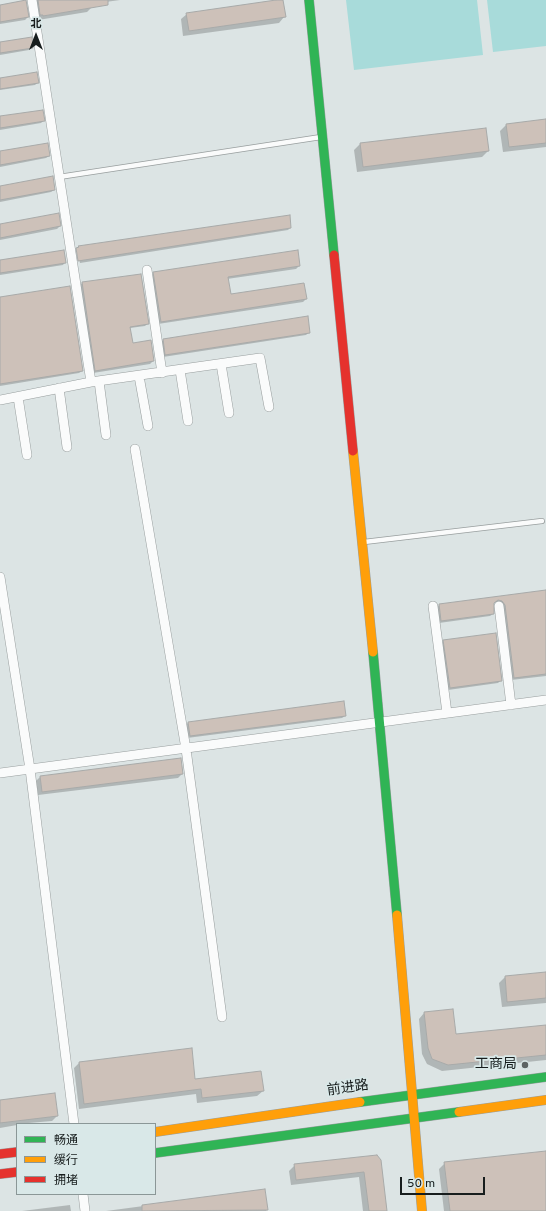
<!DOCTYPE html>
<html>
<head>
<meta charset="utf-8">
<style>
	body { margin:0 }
	#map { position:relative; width:546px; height:1211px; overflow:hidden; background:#dce4e4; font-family:Overpass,"Noto Sans SC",sans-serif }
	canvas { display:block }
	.legend { position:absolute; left:16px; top:1123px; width:140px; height:72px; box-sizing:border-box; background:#d9e8e8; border:1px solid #8b9797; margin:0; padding:5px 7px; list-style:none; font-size:12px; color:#171d1d }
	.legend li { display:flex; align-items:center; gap:8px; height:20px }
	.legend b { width:20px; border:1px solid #8b9797 }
	.north { position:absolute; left:16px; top:16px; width:40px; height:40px; -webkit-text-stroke:3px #d9e8e8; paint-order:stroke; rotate:0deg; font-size:11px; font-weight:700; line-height:16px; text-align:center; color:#171d1d }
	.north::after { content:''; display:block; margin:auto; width:14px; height:18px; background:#171d1d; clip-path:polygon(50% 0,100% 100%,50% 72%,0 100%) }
	.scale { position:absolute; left:400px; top:1177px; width:85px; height:18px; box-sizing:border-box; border:2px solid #171d1d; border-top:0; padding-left:5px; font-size:12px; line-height:14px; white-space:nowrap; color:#171d1d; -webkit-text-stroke:3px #d9e8e8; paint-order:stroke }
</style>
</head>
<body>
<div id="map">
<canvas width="546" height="1211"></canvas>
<ul class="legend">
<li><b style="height:5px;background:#30b455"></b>畅通</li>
<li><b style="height:5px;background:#ff9f0a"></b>缓行</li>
<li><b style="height:5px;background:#e5322d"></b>拥堵</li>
</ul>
<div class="north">北</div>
<div class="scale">50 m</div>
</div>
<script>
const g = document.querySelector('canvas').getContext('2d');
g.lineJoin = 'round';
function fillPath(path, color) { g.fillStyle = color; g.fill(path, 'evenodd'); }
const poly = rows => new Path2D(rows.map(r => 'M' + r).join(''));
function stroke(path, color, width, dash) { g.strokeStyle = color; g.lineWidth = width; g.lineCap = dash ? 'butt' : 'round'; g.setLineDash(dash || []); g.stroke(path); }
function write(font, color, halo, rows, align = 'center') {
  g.font = font + ' Overpass,"Noto Sans SC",sans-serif'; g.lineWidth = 3.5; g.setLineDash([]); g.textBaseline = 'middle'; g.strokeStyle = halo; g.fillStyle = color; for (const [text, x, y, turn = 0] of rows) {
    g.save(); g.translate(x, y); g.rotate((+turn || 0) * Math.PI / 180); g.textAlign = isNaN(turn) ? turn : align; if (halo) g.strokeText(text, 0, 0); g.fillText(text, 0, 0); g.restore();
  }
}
const green = poly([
	[346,0,477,0,483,55,354,70],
	[487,0,546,0,546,46,493,52]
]);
const shadow = poly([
	[36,0,120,0,91,4,92,7,87,12,38,20],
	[0,6,28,17,25,20,0,24],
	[187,14,284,17,279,23,183,36,181,19],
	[0,43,32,47,29,50,0,55],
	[0,79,38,82,35,85,0,90],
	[0,117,44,120,41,123,0,130],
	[546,120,546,147,503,152,500,131,506,125],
	[360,144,488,151,482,157,357,172,354,150],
	[0,152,49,156,46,158,0,167],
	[0,187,54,190,51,192,0,202],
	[0,225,60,226,57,229,0,240],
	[290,228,288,230,80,263,77,248],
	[0,261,65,262,63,265,0,275],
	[299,266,296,269,227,279,230,295,306,299,303,302,158,324,151,276,154,273],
	[141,275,148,323,145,326,130,328,132,344,153,361,150,364,93,373,79,286,82,283],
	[0,298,82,371,79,373,0,386],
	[309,332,306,335,163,357,161,342,164,339],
	[546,591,546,676,511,680,501,605,495,602,493,603,493,614,490,616,439,623,436,608,439,605],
	[444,640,501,680,498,683,448,690,441,643],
	[343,702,345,716,342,718,187,738,185,725,188,723],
	[180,759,182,774,178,778,38,795,36,781,40,777],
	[546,973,546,1003,502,1007,499,983,505,977],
	[424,1013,455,1035,546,1026,546,1060,442,1071,427,1064,422,1054,419,1019],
	[79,1063,194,1080,263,1091,257,1096,197,1103,196,1094,79,1109,74,1068],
	[0,1101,57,1116,52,1121,17,1124,17,1125,0,1128],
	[546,1152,546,1211,444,1211,439,1169,445,1163],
	[380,1161,386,1211,363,1211,359,1177,291,1185,289,1171,295,1165],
	[264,1190,267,1210,266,1211,106,1211],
	[70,1205,71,1211,22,1211]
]);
const building = poly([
	[26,0,29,17,0,22,0,5,26,0],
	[38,0,108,0,108,5,43,16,43,15,40,15,38,0],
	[276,0,283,0,286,17,189,31,186,13,276,0],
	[32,37,33,48,0,53,0,42,32,37],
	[37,72,39,83,0,89,0,78,37,72],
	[43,110,45,121,0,128,0,116,43,110],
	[546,119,546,143,509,147,506,124,546,119],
	[486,128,489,151,363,167,360,143,486,128],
	[48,143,50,156,0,165,0,151,48,143],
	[53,176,55,190,0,200,0,186,53,176],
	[59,213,61,226,0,238,0,224,59,213],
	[290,215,291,228,78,261,76,248,79,247,78,246,290,215],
	[64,250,66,263,0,273,0,260,64,250],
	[298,250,300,266,228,277,231,294,304,283,307,299,161,322,153,272,298,250],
	[141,274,149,324,130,327,133,343,151,340,154,361,95,371,82,282,141,274],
	[70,286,83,371,0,384,0,297,70,286],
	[308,316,310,333,165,355,163,339,308,316],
	[546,590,546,674,514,678,505,605,502,601,498,600,494,603,494,614,441,621,439,604,546,590],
	[496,633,502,681,450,688,443,640,496,633],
	[344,701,346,716,190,736,188,722,344,701],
	[181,758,183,774,42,792,40,776,181,758],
	[546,972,546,998,507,1002,505,976,546,972],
	[453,1009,456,1034,546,1025,546,1055,448,1065,432,1059,428,1048,424,1012,453,1009],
	[192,1048,195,1079,261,1071,264,1091,202,1098,201,1089,84,1104,79,1062,192,1048],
	[55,1093,58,1116,0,1123,0,1100,55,1093],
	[546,1151,546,1211,450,1211,444,1162,546,1151],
	[377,1155,381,1160,387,1211,369,1211,364,1172,296,1180,294,1164,377,1155],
	[265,1189,268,1210,142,1211,142,1205,265,1189]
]);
const lane = poly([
	[59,177,321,137],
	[364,542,542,521]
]);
const street = poly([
	[32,0,91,382],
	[147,270,162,373],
	[221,364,229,413],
	[180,370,188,421],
	[139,376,148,426],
	[99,381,106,435],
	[59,388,67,447],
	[18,397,27,455],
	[0,400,91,382,260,358,269,407],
	[135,449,186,749,222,1017],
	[0,577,30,769,74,1124],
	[433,606,447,713],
	[499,606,511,705],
	[0,773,546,700],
	[83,1194,85,1211]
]);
const fast = poly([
	[309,0,334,255],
	[373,652,397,915],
	[360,1102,546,1077],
	[155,1153,459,1112]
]);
const slow = poly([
	[353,451,373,652],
	[397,915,422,1211],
	[459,1112,546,1100],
	[155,1132,360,1102]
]);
const jam = poly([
	[334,255,353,451],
	[0,1154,17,1152],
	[0,1174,17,1172]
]);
const markers = [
	[525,1065,4,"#5c6363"]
];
const poiNames = [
	["工商局",517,1065]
];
const streetNames = [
	["前进路",348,1089,-8]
];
fillPath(green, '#a8dbda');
fillPath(shadow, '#0003');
fillPath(building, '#cdc1b9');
stroke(building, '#a8aaa9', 1);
stroke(lane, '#989e9e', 6);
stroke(street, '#989e9e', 10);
stroke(fast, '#989e9e', 10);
stroke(slow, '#989e9e', 10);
stroke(jam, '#989e9e', 10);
stroke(lane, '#fafbfb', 4.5);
stroke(street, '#fafbfb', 9);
stroke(fast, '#30b455', 9);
stroke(slow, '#ff9f0a', 9);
stroke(jam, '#e5322d', 9);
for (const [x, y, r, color] of markers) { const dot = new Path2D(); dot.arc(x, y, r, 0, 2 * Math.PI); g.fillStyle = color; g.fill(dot); stroke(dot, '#d9e8e8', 1.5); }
write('14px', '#171d1d', '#d9e8e8', poiNames, 'right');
write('14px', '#171d1d', '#d9e8e8', streetNames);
</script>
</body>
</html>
